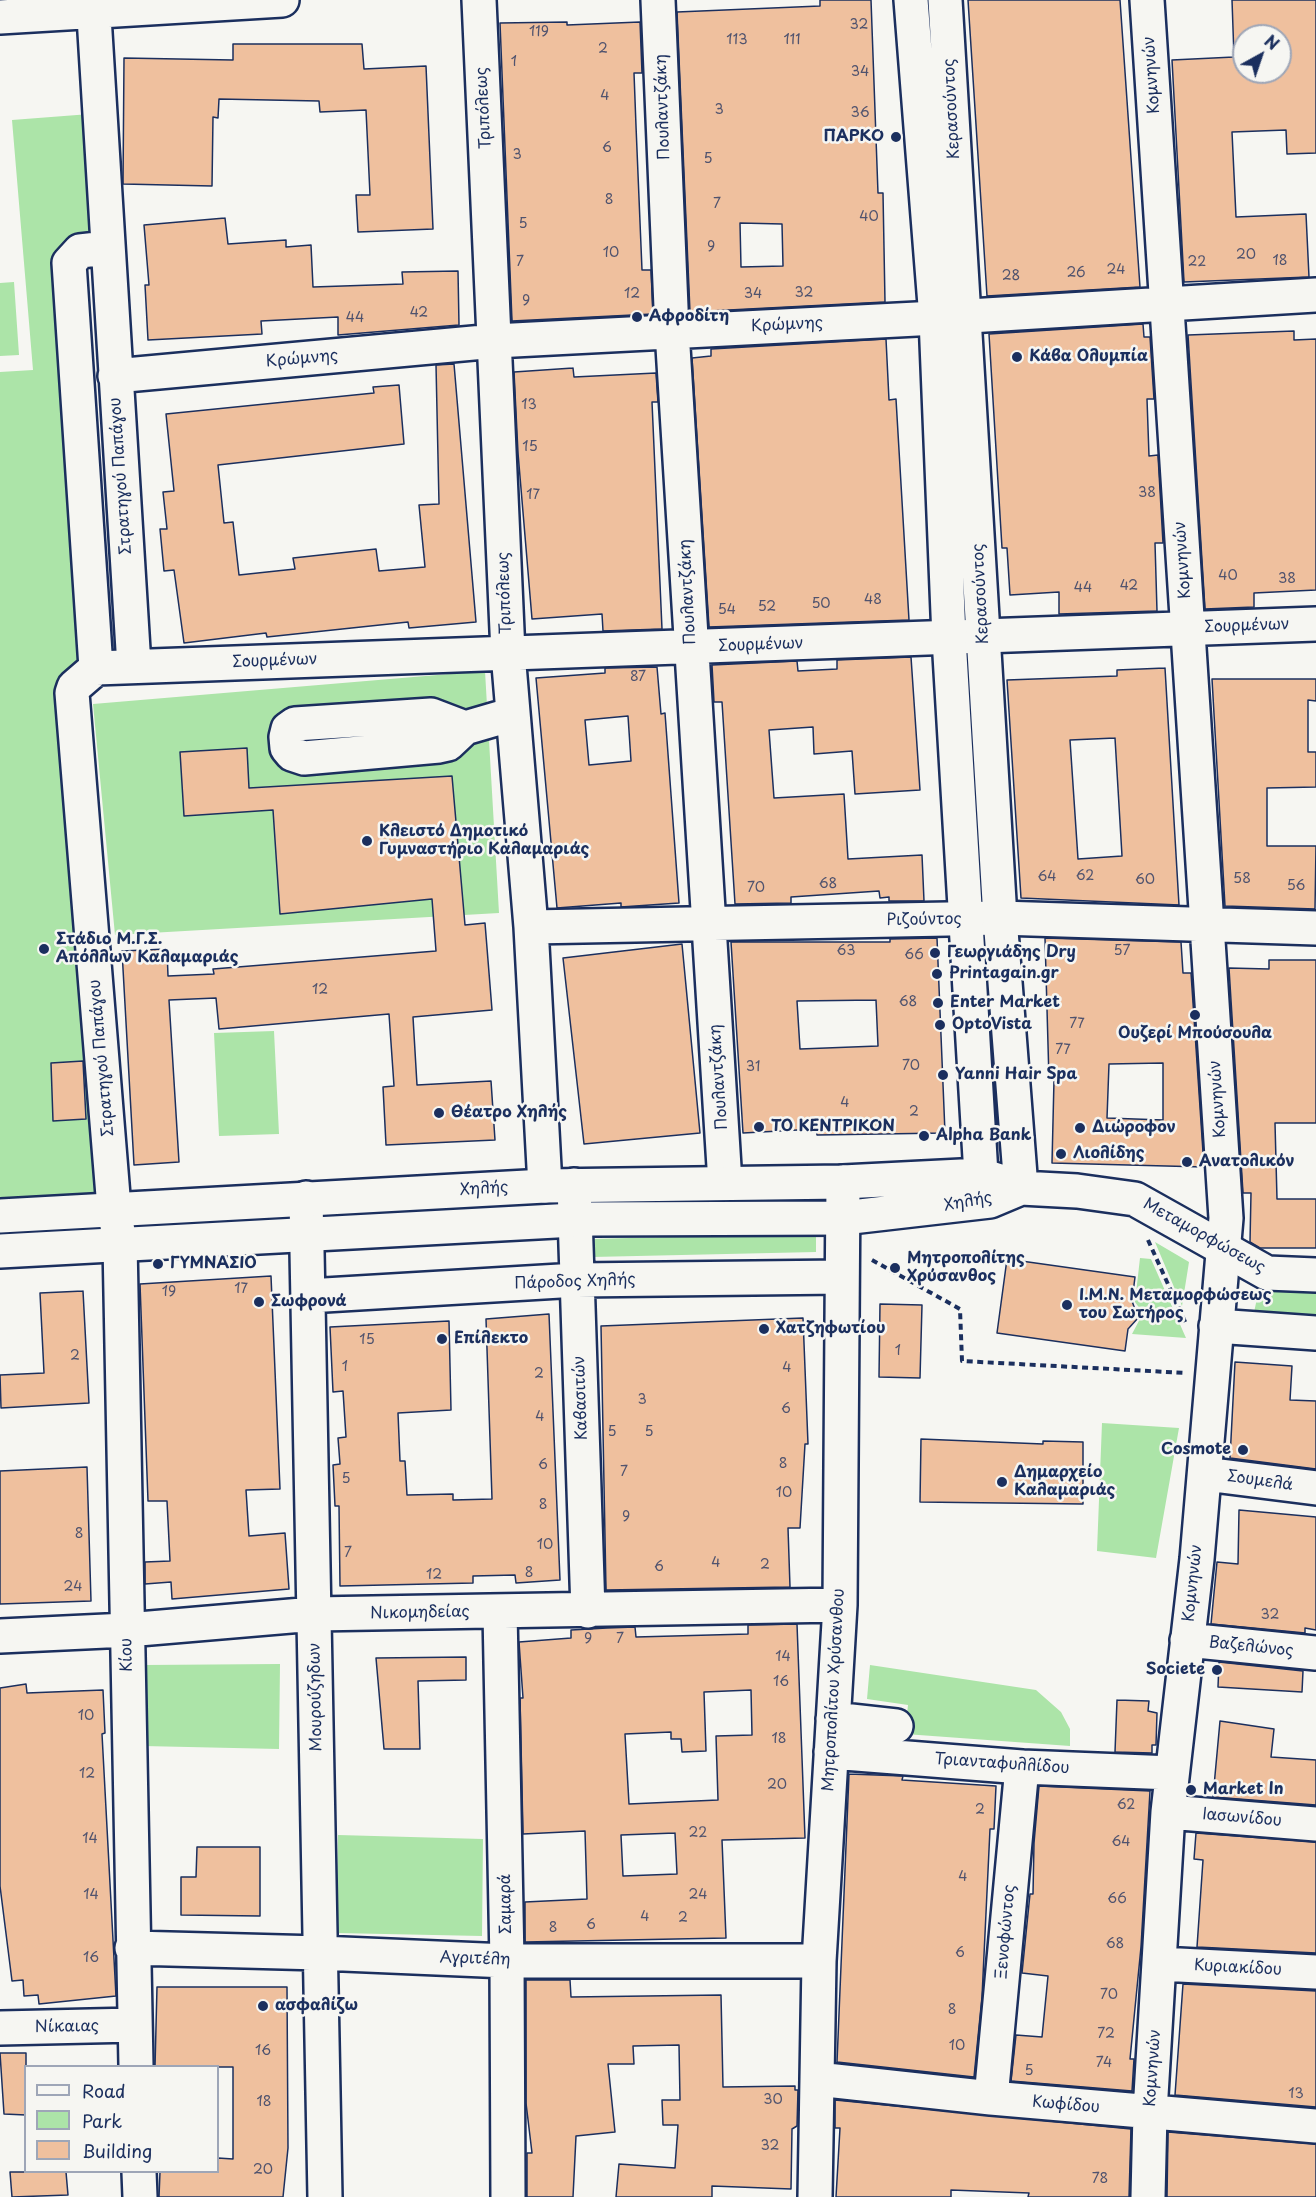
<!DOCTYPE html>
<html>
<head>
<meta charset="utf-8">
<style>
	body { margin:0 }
	#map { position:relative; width:1316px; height:2197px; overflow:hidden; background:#f6f6f2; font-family:"Playpen Sans",sans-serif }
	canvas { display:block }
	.legend { position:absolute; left:24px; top:2065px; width:195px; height:108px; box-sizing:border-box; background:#f6f6f2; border:2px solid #9ea6b7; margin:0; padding:8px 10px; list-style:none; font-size:18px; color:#1b2f5e }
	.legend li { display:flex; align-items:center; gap:12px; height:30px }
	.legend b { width:30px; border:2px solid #9ea6b7 }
	.north { position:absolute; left:1232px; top:24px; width:60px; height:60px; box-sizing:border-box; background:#f6f6f2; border:2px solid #9ea6b7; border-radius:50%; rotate:40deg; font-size:16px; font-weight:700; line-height:24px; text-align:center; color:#1b2f5e }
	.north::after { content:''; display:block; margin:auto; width:21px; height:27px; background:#1b2f5e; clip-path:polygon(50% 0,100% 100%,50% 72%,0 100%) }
</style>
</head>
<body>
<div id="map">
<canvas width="1316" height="2197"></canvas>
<ul class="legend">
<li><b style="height:8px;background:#f6f6f2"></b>Road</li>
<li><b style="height:16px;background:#ace4a8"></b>Park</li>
<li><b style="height:16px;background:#efc09e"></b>Building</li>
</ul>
<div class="north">N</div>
</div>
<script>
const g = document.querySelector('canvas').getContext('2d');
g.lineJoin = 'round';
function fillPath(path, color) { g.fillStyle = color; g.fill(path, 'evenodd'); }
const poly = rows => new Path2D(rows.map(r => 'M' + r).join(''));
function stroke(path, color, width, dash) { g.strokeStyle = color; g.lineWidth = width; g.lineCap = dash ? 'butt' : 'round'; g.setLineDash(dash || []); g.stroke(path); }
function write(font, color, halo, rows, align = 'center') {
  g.font = font + ' "Playpen Sans",sans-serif'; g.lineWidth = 5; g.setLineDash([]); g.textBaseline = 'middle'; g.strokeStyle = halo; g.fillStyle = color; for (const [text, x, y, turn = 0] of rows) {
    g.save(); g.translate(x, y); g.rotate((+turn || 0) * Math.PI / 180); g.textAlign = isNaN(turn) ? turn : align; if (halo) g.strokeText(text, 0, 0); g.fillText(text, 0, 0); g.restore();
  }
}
const green = poly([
	[90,114,105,247,78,249,94,665,69,689,108,1208,0,1214,0,372,33,370,12,120],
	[14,282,19,355,0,356,0,283],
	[485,671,499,913,115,935,93,704],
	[274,1031,279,1134,219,1136,214,1033],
	[816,1233,816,1252,592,1257,592,1239],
	[1155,1242,1189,1262,1182,1306],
	[1140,1258,1151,1259,1186,1338,1132,1334,1141,1317,1140,1309,1135,1302],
	[1261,1280,1316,1284,1316,1345,1248,1340],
	[1102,1423,1179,1428,1156,1558,1097,1551],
	[280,1664,279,1749,143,1746,144,1665],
	[870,1665,1036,1690,1061,1712,1070,1729,1070,1746,905,1734,908,1705,867,1699],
	[338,1835,483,1839,482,1936,336,1933]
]);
const building = poly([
	[820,0,871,0,878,193,883,193,885,302,690,312,677,12,820,6,820,0],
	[740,223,782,224,783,266,741,267,740,223],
	[968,0,1120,0,1140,287,987,296,968,0],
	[1232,0,1316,0,1316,153,1287,154,1286,130,1232,132,1236,217,1306,214,1309,277,1184,282,1172,60,1234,57,1232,0],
	[1244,36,1280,36,1280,72,1244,72,1244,36],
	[567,22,567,25,640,22,642,73,634,73,636,126,642,270,651,270,653,314,512,321,500,23,567,22],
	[233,44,362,44,364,69,426,66,433,229,358,232,356,195,370,195,366,110,320,112,319,101,219,99,218,118,213,117,212,186,123,184,124,58,233,60,233,44],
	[225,218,228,244,286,240,286,247,311,245,313,287,403,284,402,272,458,271,459,325,338,335,338,317,261,321,262,334,148,340,145,285,149,285,144,225,225,218],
	[1143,324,1144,337,1150,337,1154,399,1147,399,1149,456,1158,455,1163,543,1155,543,1157,611,1059,614,1059,592,1010,595,1007,548,1002,548,989,334,1143,324],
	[1294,331,1294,340,1316,339,1316,590,1254,593,1254,607,1205,609,1188,335,1294,331],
	[886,339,889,400,896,399,909,620,709,627,692,358,711,356,711,349,886,339],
	[454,364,476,622,409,628,408,622,267,637,266,633,184,643,174,570,164,571,160,529,167,529,163,492,174,491,166,414,374,393,373,387,399,385,404,444,218,465,224,523,233,522,239,575,295,569,293,558,376,549,379,571,425,567,419,505,439,504,436,365,454,364],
	[573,368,574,377,656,373,658,402,652,402,662,629,603,631,602,614,532,619,518,453,514,372,573,368],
	[911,657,920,790,855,794,852,751,814,754,813,727,769,730,774,798,844,794,848,859,922,855,924,901,889,901,889,897,880,898,879,891,791,897,791,903,735,904,722,702,714,702,712,665,797,661,798,671,837,669,837,660,911,657],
	[657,667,661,714,665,713,679,903,621,907,621,903,557,908,536,678,605,673,605,668,657,667],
	[628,716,631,761,589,765,585,720,628,716],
	[1165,668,1179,905,1021,898,1007,680,1117,676,1117,670,1165,668],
	[1115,738,1122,856,1078,859,1070,740,1115,738],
	[1212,679,1316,679,1316,701,1308,700,1308,752,1316,752,1316,787,1267,788,1267,846,1316,846,1315,909,1225,906,1212,679],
	[247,748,249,788,452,776,465,925,485,923,492,1010,413,1017,417,1085,491,1081,495,1140,386,1145,383,1087,394,1086,389,1014,219,1029,216,998,169,1000,179,1162,134,1165,122,951,167,949,168,976,214,974,213,969,436,951,432,899,280,914,273,810,184,816,180,752,247,748],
	[937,938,945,1133,817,1135,816,1129,743,1133,731,942,890,942,890,939,937,938],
	[876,1000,878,1046,800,1049,797,1001,876,1000],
	[1045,938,1181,942,1183,973,1191,973,1204,1167,1052,1163,1054,1080,1049,1080,1045,938],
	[1163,1063,1163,1120,1107,1118,1109,1064,1163,1063],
	[682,944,700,1133,584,1144,563,958,682,944],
	[1269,960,1316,960,1316,1123,1275,1123,1277,1199,1316,1199,1316,1248,1260,1248,1250,1242,1251,1193,1243,1193,1229,968,1269,969,1269,960],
	[83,1061,86,1119,53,1121,51,1063,83,1061],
	[1007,1259,1135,1277,1132,1301,1138,1318,1128,1329,1125,1351,997,1333,1007,1259],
	[271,1276,280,1489,246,1490,249,1536,285,1533,289,1589,172,1599,171,1582,145,1584,145,1562,170,1561,167,1501,148,1501,140,1284,271,1276],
	[83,1291,89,1403,1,1408,0,1375,44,1373,40,1293,83,1291],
	[880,1304,922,1305,920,1378,879,1377,880,1304],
	[549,1314,560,1580,516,1583,515,1575,473,1576,473,1583,340,1586,339,1506,335,1506,333,1465,340,1464,338,1438,346,1437,343,1391,333,1392,330,1327,449,1321,451,1410,398,1413,400,1461,405,1461,407,1495,453,1494,453,1500,492,1499,486,1319,549,1314],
	[803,1318,808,1444,805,1444,800,1528,788,1528,790,1587,606,1590,601,1326,803,1318],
	[1235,1362,1292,1366,1290,1400,1316,1401,1316,1469,1230,1458,1235,1362],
	[921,1439,1043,1444,1043,1441,1083,1442,1083,1504,920,1502,921,1439],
	[87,1467,91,1601,0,1604,0,1471,87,1467],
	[1239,1510,1316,1517,1316,1630,1305,1628,1305,1633,1211,1624,1217,1562,1238,1564,1239,1510],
	[797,1624,805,1838,722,1840,726,1938,525,1942,525,1902,587,1899,585,1831,523,1834,520,1698,523,1698,519,1642,571,1638,571,1630,607,1628,635,1627,636,1637,748,1634,748,1625,797,1624],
	[751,1690,752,1735,716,1736,718,1800,629,1804,625,1734,671,1732,671,1739,681,1739,682,1752,706,1751,704,1692,751,1690],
	[675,1833,677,1874,623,1876,621,1835,675,1833],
	[466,1657,466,1680,418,1681,420,1749,384,1749,376,1658,466,1657],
	[1219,1662,1303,1671,1302,1692,1218,1687,1219,1662],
	[26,1684,27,1693,103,1690,105,1733,102,1734,116,1996,39,2004,38,1995,24,1996,23,1980,12,1981,0,1886,0,1688,26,1684],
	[1117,1700,1149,1701,1148,1711,1157,1713,1156,1745,1152,1745,1152,1753,1115,1752,1117,1700],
	[1220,1721,1274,1729,1271,1757,1316,1760,1316,1805,1213,1797,1220,1721],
	[849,1774,903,1776,902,1780,996,1786,994,1829,990,1829,982,1997,974,2077,837,2062,849,1774],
	[1039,1786,1150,1791,1141,1947,1130,2059,1134,2059,1132,2091,1011,2081,1016,2035,1042,2037,1048,1976,1022,1973,1030,1894,1033,1894,1034,1843,1039,1786],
	[1196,1833,1316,1842,1316,1953,1197,1947,1203,1860,1194,1859,1196,1833],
	[197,1847,260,1847,260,1916,181,1915,181,1877,196,1877,197,1847],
	[526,1980,570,1980,571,1997,721,1995,723,2087,795,2086,795,2090,798,2090,797,2126,792,2129,791,2189,712,2186,712,2197,616,2197,619,2164,675,2168,678,2125,663,2125,662,2100,680,2100,679,2045,633,2046,634,2064,608,2064,615,2132,576,2136,573,2197,527,2197,527,2153,532,2153,526,2103,526,1980],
	[1183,1984,1316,1991,1316,2107,1175,2095,1183,1984],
	[157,1987,287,1987,288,2148,283,2197,159,2197,160,2172,218,2172,218,2158,233,2159,233,2067,155,2067,157,1987],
	[0,2053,26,2053,26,2115,4,2114,0,2053],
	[835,2100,1131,2129,1129,2197,1028,2197,1029,2193,951,2190,951,2197,836,2197,840,2128,835,2128,835,2100],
	[1168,2132,1316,2144,1316,2197,1167,2197,1168,2132],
	[10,2172,66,2172,68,2195,12,2197,10,2172]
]);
const path = poly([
	[1148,1240,1187,1326],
	[872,1260,960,1309,962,1361,1186,1373]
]);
const minor = poly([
	[93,0,134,666],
	[479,0,508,653,531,927,545,1186],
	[658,0,672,331,725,1183],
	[1147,0,1226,1218,1197,1559,1168,1812,1150,2112,1148,2197],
	[0,17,282,0],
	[115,376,495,341,936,318,1316,295],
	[96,668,69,263,80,251,107,248],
	[465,728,448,744,439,746,304,758,292,754,287,748,286,737,288,729,295,724,431,715,465,728,513,714],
	[531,927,1000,918,1316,928],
	[574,1185,588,1611],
	[306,1198,325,2197],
	[308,1296,577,1280,842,1277],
	[1216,1326,1316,1333],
	[1205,1474,1316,1488],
	[500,1612,507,1961,508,2197],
	[0,1636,127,1630,314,1614,840,1605],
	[1187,1640,1316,1653],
	[833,1719,896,1726],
	[831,1752,1022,1767,1172,1773],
	[1168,1812,1316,1824],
	[132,1948,320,1953,507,1961,819,1961],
	[1160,1964,1316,1972],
	[0,2028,135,2025],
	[136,2066,120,1243,114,1208,72,693,74,687,96,668,1316,624],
	[817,2079,991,2098,1316,2126],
	[991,2098,1022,1767],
	[139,2172,140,2197],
	[815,2197,819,1961,840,1605,843,1182]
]);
const major = poly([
	[911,0,936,318,949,638,981,1175],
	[945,0,1000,918,1021,1188],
	[0,1216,545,1186,843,1182,981,1175,1021,1188,1077,1191,1135,1199,1267,1273,1316,1275],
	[0,1251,593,1219,843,1218,990,1201,1021,1188]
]);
const markers = [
	[896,137,6,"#1b2f5e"],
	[637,317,6,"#1b2f5e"],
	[1017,357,6,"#1b2f5e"],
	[367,841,6,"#1b2f5e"],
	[44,949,6,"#1b2f5e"],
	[935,953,6,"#1b2f5e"],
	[937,974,6,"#1b2f5e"],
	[938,1003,6,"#1b2f5e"],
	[1195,1015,6,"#1b2f5e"],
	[940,1025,6,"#1b2f5e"],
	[943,1075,6,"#1b2f5e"],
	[439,1113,6,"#1b2f5e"],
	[759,1127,6,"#1b2f5e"],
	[1080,1128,6,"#1b2f5e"],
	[924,1136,6,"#1b2f5e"],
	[1061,1154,6,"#1b2f5e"],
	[1187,1162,6,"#1b2f5e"],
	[158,1264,6,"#1b2f5e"],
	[895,1268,6,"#1b2f5e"],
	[259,1302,6,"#1b2f5e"],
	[1067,1305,6,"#1b2f5e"],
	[764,1329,6,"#1b2f5e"],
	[442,1339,6,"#1b2f5e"],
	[1243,1450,6,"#1b2f5e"],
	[1002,1482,6,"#1b2f5e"],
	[1217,1670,6,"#1b2f5e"],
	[1191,1790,6,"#1b2f5e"],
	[263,2006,6,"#1b2f5e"]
];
const numberNames = [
	["32",859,25],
	["119",539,32],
	["113",737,40],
	["111",792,40],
	["2",603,49],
	["1",514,62],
	["34",860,72],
	["4",605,96],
	["3",719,110],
	["36",860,113],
	["6",607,148],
	["3",517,155],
	["5",708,159],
	["8",609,200],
	["7",717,204],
	["40",869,217],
	["5",523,224],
	["9",711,247],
	["10",611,253],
	["20",1246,255],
	["18",1280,261],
	["7",520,262],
	["22",1197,262],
	["24",1116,270],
	["26",1076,273],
	["28",1011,276],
	["32",804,293],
	["12",632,294],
	["34",753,294],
	["9",526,301],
	["42",419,313],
	["44",355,318],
	["13",529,405],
	["15",530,447],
	["38",1147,493],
	["17",533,495],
	["40",1228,576],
	["38",1287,579],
	["42",1129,586],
	["44",1083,588],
	["48",873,600],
	["50",821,604],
	["52",767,607],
	["54",727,610],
	["87",638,677],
	["62",1085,876],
	["64",1047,877],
	["58",1242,879],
	["60",1145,880],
	["68",828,884],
	["56",1296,886],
	["70",756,888],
	["63",846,951],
	["57",1122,951],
	["66",914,955],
	["12",320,990],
	["68",908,1002],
	["77",1077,1024],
	["77",1063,1050],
	["70",911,1066],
	["31",753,1067],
	["4",845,1103],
	["2",914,1112],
	["17",241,1289],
	["19",169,1292],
	["15",367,1340],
	["1",898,1351],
	["2",75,1356],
	["1",345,1367],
	["4",787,1368],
	["2",539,1374],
	["3",642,1400],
	["6",786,1409],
	["4",540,1417],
	["5",612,1432],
	["5",649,1432],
	["8",783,1464],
	["6",543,1465],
	["7",624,1472],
	["5",346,1479],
	["10",784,1493],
	["8",543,1505],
	["9",626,1517],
	["8",79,1534],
	["10",545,1545],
	["7",348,1553],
	["4",716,1563],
	["2",765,1565],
	["6",659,1567],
	["8",529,1573],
	["12",434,1575],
	["24",73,1587],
	["32",1270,1615],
	["9",588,1639],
	["7",620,1639],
	["14",783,1657],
	["16",781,1682],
	["10",86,1716],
	["18",779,1739],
	["12",87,1774],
	["20",777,1785],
	["62",1126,1805],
	["2",980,1810],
	["22",698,1833],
	["14",90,1839],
	["64",1121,1842],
	["4",963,1877],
	["14",91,1895],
	["24",698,1895],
	["66",1117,1899],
	["4",645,1917],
	["2",683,1918],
	["6",591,1925],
	["8",553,1928],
	["68",1115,1944],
	["6",960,1953],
	["16",91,1958],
	["70",1109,1995],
	["8",952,2010],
	["72",1106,2034],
	["10",957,2046],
	["16",263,2051],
	["74",1104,2063],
	["5",1029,2071],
	["13",1296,2094],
	["30",773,2100],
	["18",264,2102],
	["32",770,2146],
	["20",263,2170],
	["78",1100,2179]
];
const streetNames = [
	["Κομνηνών",1152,75,-94],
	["Πουλαντζάκη",663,107,-92],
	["Τριπόλεως",484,108,-93],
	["Κερασούντος",952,109,-93],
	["Κρώμνης",787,325,-3],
	["Κρώμνης",302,359,-5],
	["Στρατηγού Παπάγου",121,476,-94],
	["Κομνηνών",1183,560,-94],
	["Πουλαντζάκη",688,592,-93],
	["Τριπόλεως",505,593,-92],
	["Κερασούντος",981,594,-93],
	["Σουρμένων",1247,626,-2],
	["Σουρμένων",761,645,-2],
	["Σουρμένων",275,661,-2],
	["Ριζούντος",924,920,-1],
	["Στρατηγού Παπάγου",102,1058,-95],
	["Πουλαντζάκη",719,1077,-94],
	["Κομνηνών",1218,1099,-94],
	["Χηλής",484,1189,-3],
	["Χηλής",968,1202,-10],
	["Μεταμορφώσεως",1204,1236,29],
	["Πάροδος Χηλής",575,1282,-2],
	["Καβασιτών",581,1398,-92],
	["Σουμελά",1260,1481,8],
	["Κομνηνών",1193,1583,-84],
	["Νικομηδείας",420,1613,-1],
	["Βαζελώνος",1251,1647,6],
	["Κίου",127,1655,-91],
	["Μητροπολίτου Χρύσανθου",834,1690,-87],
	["Μουρούζηδων",316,1697,-91],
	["Τριανταφυλλίδου",1002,1764,4],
	["Ιασωνίδου",1242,1818,5],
	["Σαμαρά",506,1904,-91],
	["Ξενοφώντος",1006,1932,-85],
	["Αγριτέλη",475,1959,2],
	["Κυριακίδου",1238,1968,3],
	["Νίκαιας",67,2027,-1],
	["Κομνηνών",1153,2068,-86],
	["Κωφίδου",1066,2105,5]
];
const poiNames = [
	["ΠΑΡΚΟ",884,137,"right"],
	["Αφροδίτη",649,317],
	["Κάβα Ολυμπία",1029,357],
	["Κλειστό Δημοτικό",379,832],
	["Γυμναστήριο Καλαμαριάς",379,850],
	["Στάδιο Μ.Γ.Σ.",56,940],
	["Απόλλων Καλαμαριάς",56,958],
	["Γεωργιάδης Dry",947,953],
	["Printagain.gr",949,974],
	["Enter Market",950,1003],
	["OptoVista",952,1025],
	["Ουζερί Μπούσουλα",1195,1034,"center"],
	["Yanni Hair Spa",955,1075],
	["Θέατρο Χηλής",451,1113],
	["ΤΟ ΚΕΝΤΡΙΚΟΝ",771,1127],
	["Διώροφον",1092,1128],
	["Alpha Bank",936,1136],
	["Λιολίδης",1073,1154],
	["Ανατολικόν",1199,1162],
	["Μητροπολίτης",907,1259],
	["Χρύσανθος",907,1277],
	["ΓΥΜΝΑΣΙΟ",170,1264],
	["Ι.Μ.Ν. Μεταμορφώσεως",1079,1296],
	["του Σωτήρος",1079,1314],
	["Σωφρονά",271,1302],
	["Χατζηφωτίου",776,1329],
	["Επίλεκτο",454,1339],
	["Cosmote",1231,1450,"right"],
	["Δημαρχείο",1014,1473],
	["Καλαμαριάς",1014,1491],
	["Societe",1205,1670,"right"],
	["Market In",1203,1790],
	["ασφαλίζω",275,2006]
];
fillPath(green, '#ace4a8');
fillPath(building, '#efc09e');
stroke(building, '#1b2f5e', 1.5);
stroke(minor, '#1b2f5e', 38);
stroke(major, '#1b2f5e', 38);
stroke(path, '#1b2f5e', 4, [6, 4.5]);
stroke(minor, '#f6f6f2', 33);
stroke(major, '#f6f6f2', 33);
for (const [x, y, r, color] of markers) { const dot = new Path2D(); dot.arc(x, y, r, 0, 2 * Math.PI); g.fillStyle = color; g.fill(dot); stroke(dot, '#f6f6f2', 2); }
write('14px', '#50536e', null, numberNames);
write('16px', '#1b2f5e', '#f6f6f2', streetNames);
write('bold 16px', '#1b2f5e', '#f6f6f2', poiNames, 'left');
</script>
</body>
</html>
